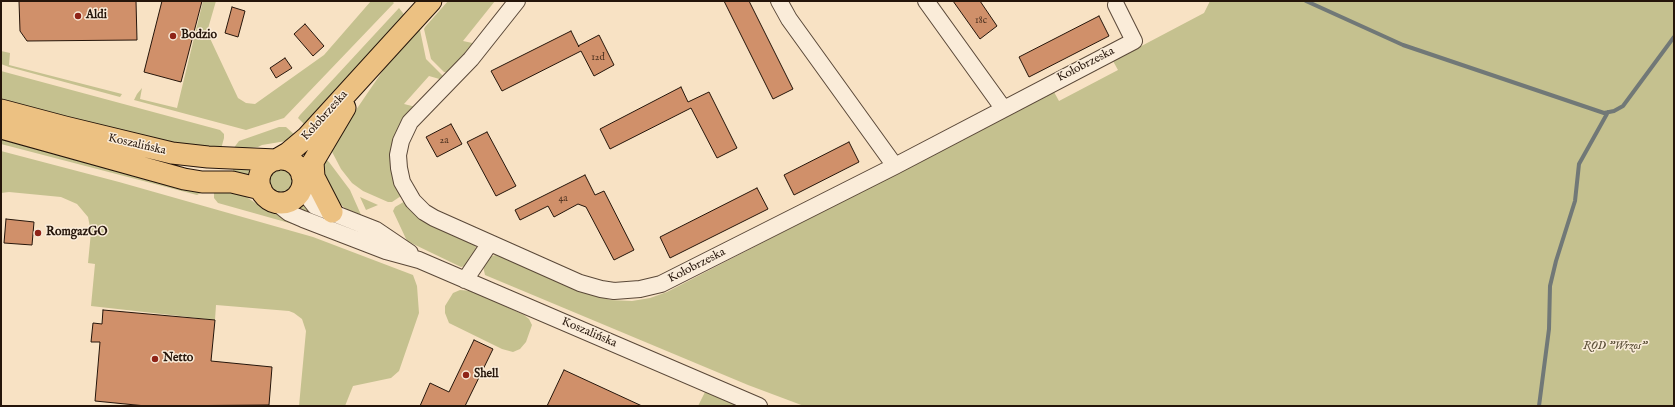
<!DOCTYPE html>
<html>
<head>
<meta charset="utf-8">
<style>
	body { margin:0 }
	#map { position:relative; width:1675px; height:407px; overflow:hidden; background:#f8e2c4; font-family:"IM FELL English",serif }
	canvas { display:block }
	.frame { position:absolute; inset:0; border:2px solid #25150a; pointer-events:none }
</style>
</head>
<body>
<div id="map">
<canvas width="1675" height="407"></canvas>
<div class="frame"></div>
</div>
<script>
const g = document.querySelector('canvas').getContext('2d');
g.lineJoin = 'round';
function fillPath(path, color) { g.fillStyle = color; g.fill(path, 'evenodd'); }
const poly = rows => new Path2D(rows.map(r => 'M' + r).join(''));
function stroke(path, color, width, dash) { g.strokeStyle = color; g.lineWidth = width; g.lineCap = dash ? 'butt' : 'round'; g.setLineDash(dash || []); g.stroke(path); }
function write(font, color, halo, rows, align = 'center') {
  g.font = font + ' "IM FELL English",serif'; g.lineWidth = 3; g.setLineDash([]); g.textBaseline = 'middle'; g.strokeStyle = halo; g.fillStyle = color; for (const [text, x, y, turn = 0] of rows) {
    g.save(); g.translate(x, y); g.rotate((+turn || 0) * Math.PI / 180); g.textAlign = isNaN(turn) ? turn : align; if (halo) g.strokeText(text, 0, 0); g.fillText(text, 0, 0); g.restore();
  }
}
const green = poly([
	[203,1,216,1,207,32,238,98,246,103,255,104,324,55,371,1,392,1,394,3,284,118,246,130,134,100,137,94,142,88,140,99,177,108],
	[448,1,495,1,463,41,477,44,450,73,444,72,431,59,424,29,425,27],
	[1210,1,1674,1,1674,406,804,406,748,385,485,275,483,266,489,257,499,254,581,290,610,300,632,301,650,298,667,292,1054,92,1059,101,1118,70,1113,61,1204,13],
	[399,8,406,17,306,126,298,118,300,115],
	[418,28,420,30,426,59,445,78,443,80,429,76,404,104,416,107,405,120,404,194,392,202,388,202,363,191,352,183,341,169,330,148,386,66],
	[1,51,10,53,9,65,122,94,120,97,9,67,1,64],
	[1,71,220,130,224,134,224,138,221,149,185,147,1,102],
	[279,127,286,127,296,136,286,141,262,145,258,147,233,149,239,141],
	[1,136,202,190,201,193,197,195,1,144],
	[1,151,119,182,313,237,413,275,417,286,419,313,399,371,391,378,353,386,345,406,299,406,306,331,302,319,294,313,289,311,216,305,215,320,91,306,95,264,88,263,91,232,88,217,77,204,61,197,9,192,1,193],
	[322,156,329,162,350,190,362,217,353,216,326,190],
	[233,164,258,165,252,178,233,174],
	[280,167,290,173,293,183,292,188,290,189,282,192,274,191,267,186,270,175],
	[214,190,229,191,242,194,269,212,310,225,307,228,218,203,214,198],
	[304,197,351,224,348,231,291,206,298,203],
	[360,197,378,205,366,210],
	[407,200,475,243,476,249,465,266,461,267,407,241,393,211,395,207],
	[460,290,472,291,524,315,529,319,532,325,526,342,520,349,513,352,502,349,449,323,445,313,445,306,453,293],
	[705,392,738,406,698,406]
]);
const stream = poly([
	[1306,1,1403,45,1604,113,1614,111,1623,106,1674,37],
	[1539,406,1549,329,1550,286,1556,261,1575,201,1579,164,1608,112]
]);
const building = poly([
	[19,1,136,1,137,40,27,41,20,31,19,1],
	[162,1,202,1,181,82,144,72,162,1],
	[724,1,749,1,793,89,773,99,724,1],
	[953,1,980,1,997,26,980,39,953,1],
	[232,7,245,11,238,37,225,33,232,7],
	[1099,16,1109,36,1029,77,1019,57,1099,16],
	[305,24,324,46,313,56,294,34,305,24],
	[571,31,579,47,578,46,599,35,614,65,594,76,581,51,502,91,491,71,571,31],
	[285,58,292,68,276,78,270,68,285,58],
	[681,87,688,102,709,92,737,148,717,158,691,108,610,149,600,129,681,87],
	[451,124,462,144,437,157,426,137,451,124],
	[487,132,516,186,496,196,467,142,487,132],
	[849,142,859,162,794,195,784,175,849,142],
	[585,175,595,195,604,191,634,250,614,260,586,207,578,204,554,217,548,206,520,220,515,210,585,175],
	[757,188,768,209,670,258,660,237,757,188],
	[6,219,34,222,32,245,4,243,6,219],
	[103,310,215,320,211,361,272,367,269,405,146,406,95,401,100,342,91,342,93,323,102,324,103,310],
	[474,340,493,349,465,406,420,406,430,383,449,392,474,340],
	[564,370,642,406,547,406,564,370]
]);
const minor = poly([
	[517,1,471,59,410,122,401,141,398,155,399,168,402,182,413,201,424,212,434,218,580,283,601,289,614,291,640,289,661,284,895,166,1134,41,1116,5],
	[779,1,789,19,895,166],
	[926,1,1003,108],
	[301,188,315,206,376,230,410,253],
	[274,201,289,213,303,219,386,251,419,260,759,406],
	[465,280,490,243]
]);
const major = poly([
	[1,110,65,127,172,153,208,157,276,160],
	[1,128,184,179,202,182,232,182,261,189],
	'259 181a22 22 0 1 1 44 0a22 22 0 1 1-44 0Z',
	[276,160,288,153,307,137,431,1],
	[313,162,314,177,332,212],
	[302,176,313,162,345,108]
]);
const markers = [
	[78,16,4,"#8f2418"],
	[173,36,4,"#8f2418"],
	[38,233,4,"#8f2418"],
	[155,359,4,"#8f2418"],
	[466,375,4,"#8f2418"]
];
const numberNames = [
	["18c",981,21],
	["12d",598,58],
	["2a",444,141],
	["4a",563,199]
];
const poiNames = [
	["Aldi",86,16],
	["Bodzio",181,36],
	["RomgazGO",46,233],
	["Netto",163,359],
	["Shell",474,375]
];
const streetNames = [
	["Kołobrzeska",1086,65,-27],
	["Kołobrzeska",325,116,-48],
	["Koszalińska",137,145,13],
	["Kołobrzeska",697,266,-27],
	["Koszalińska",589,333,23]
];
const parkNames = [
	["ROD \"Wrzos\"",1615,347]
];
fillPath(green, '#c5c18f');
stroke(stream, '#717877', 4);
fillPath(building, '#d0906a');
stroke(building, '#25150a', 1);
stroke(minor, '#5a4838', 18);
stroke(major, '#25150a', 23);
stroke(minor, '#faecd9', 16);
stroke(major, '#ecc182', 21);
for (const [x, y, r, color] of markers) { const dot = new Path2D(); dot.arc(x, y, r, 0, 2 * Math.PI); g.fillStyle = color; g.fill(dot); stroke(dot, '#faecd9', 1.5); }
write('10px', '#503422', null, numberNames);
write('bold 12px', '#25150a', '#faecd9', poiNames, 'left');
write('12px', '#25150a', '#faecd9', streetNames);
write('italic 12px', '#5d5139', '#faecd9', parkNames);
</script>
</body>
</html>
